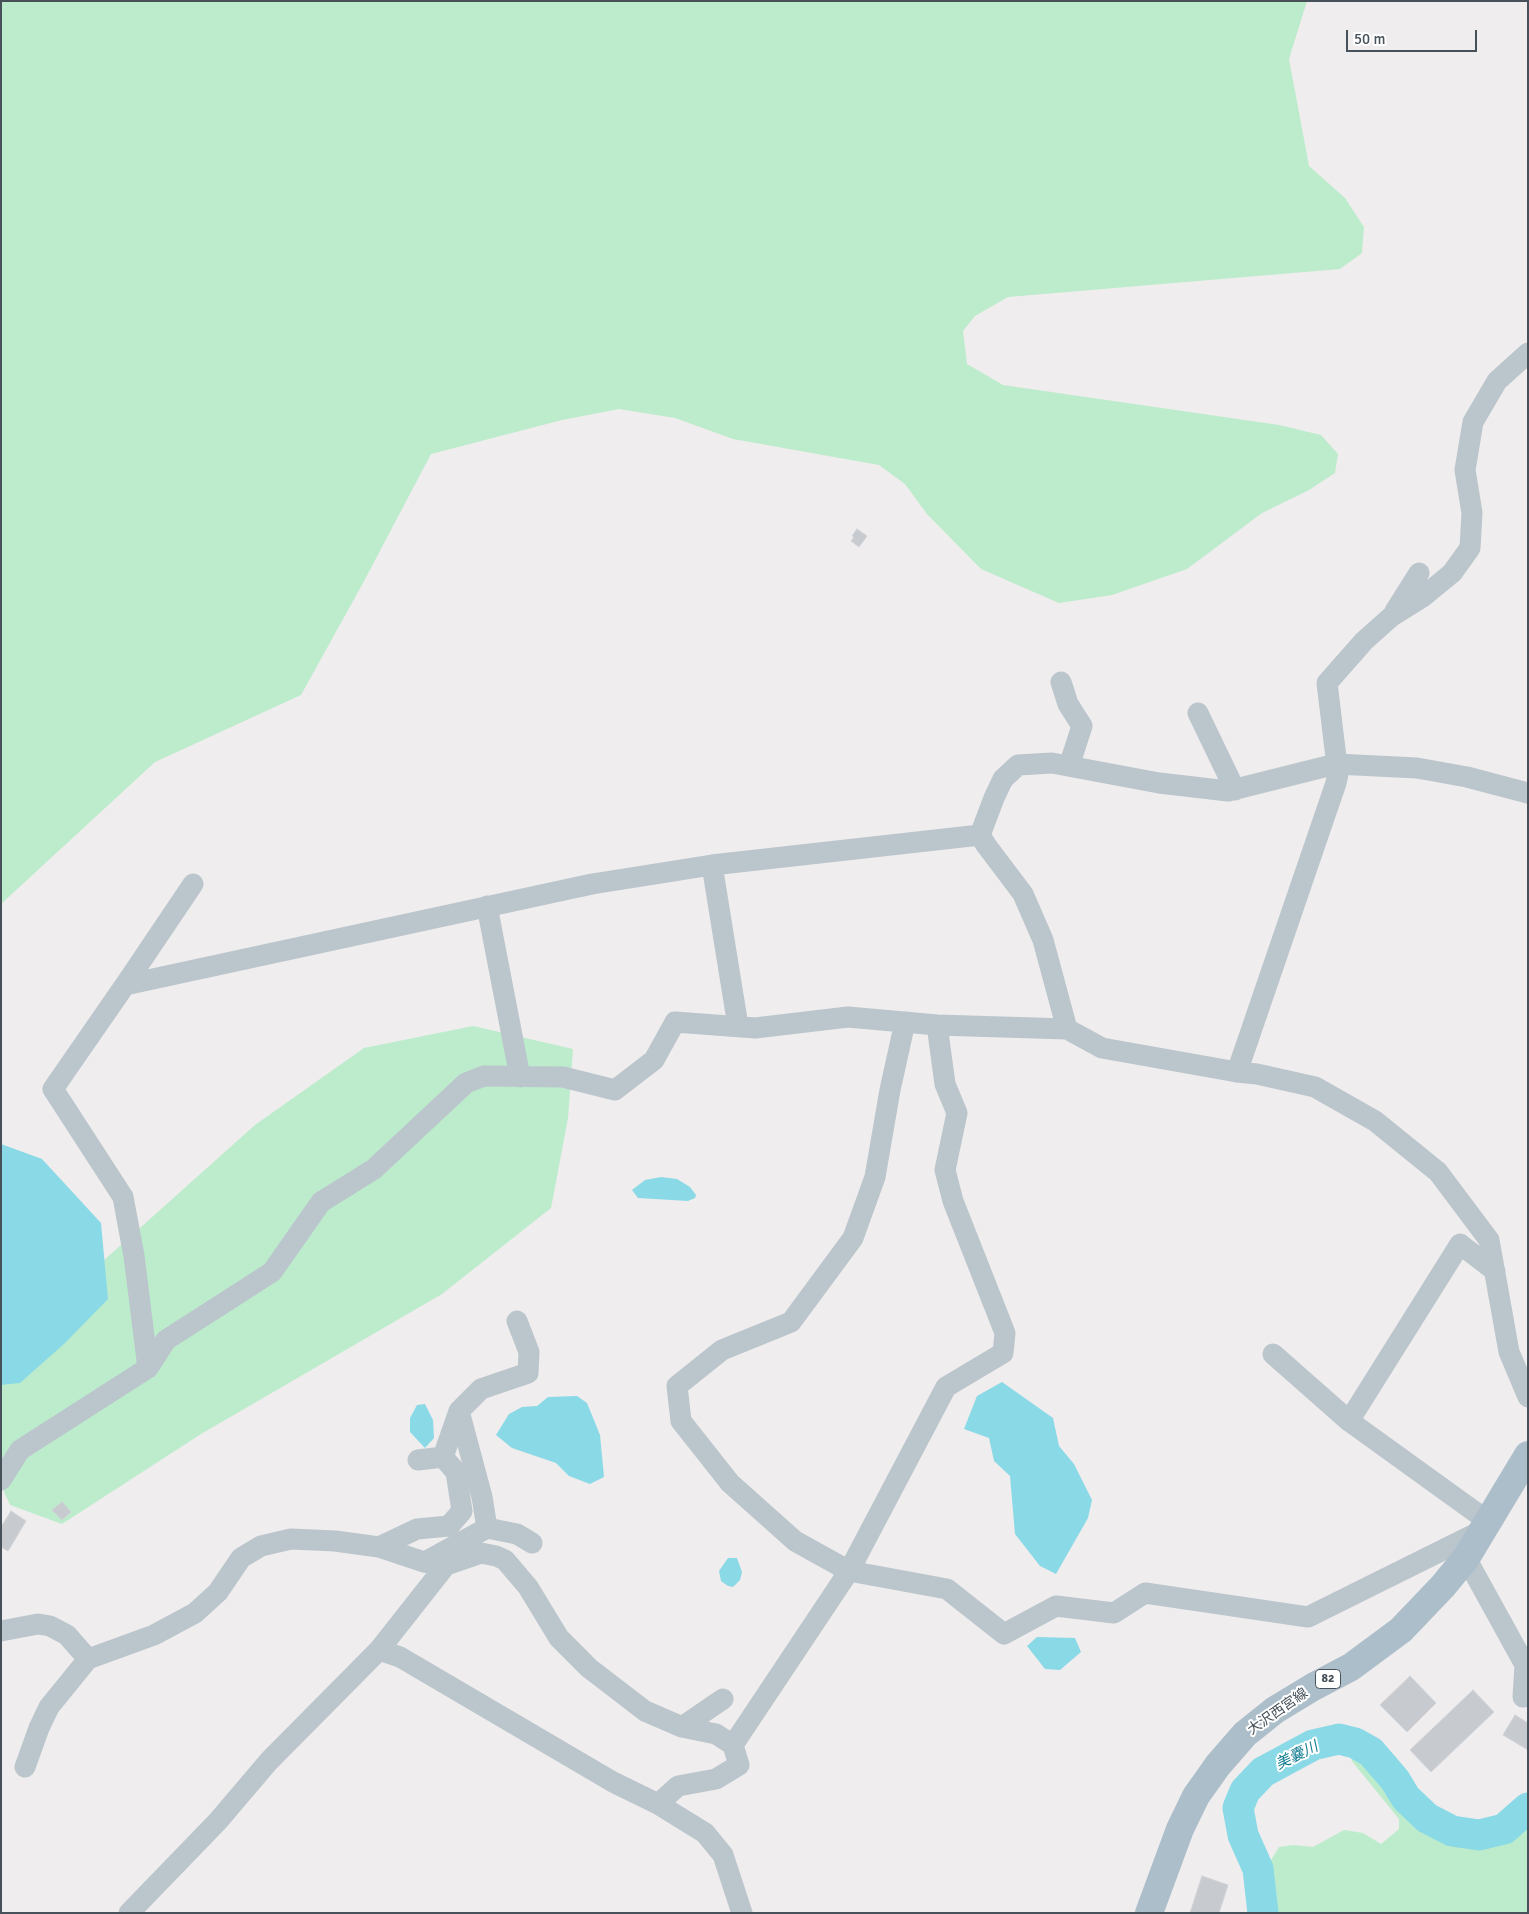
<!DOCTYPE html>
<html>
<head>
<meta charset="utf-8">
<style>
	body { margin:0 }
	#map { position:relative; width:1529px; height:1914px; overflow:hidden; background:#efeded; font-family:Signika,sans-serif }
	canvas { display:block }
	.frame { position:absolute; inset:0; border:2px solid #465159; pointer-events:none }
	.scale { position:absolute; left:1346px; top:30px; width:131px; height:22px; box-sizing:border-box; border:2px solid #465159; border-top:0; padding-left:6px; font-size:15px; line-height:18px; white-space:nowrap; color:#465159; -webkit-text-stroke:4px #fff; paint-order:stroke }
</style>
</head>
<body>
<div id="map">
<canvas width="1529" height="1914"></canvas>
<div class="frame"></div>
<div class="scale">50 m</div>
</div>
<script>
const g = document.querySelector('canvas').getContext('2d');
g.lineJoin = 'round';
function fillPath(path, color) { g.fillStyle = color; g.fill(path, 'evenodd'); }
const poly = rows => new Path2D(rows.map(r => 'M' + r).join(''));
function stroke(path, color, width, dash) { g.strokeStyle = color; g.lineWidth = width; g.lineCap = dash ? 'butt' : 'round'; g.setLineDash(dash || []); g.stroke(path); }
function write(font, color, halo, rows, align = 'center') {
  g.font = font + ' Signika,"Noto Sans JP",sans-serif'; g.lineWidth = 4; g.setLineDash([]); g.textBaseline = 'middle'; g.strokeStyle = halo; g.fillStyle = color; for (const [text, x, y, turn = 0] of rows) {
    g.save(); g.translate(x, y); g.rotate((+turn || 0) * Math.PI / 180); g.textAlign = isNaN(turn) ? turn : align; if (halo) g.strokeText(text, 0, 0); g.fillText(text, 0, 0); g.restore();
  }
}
const green = poly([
	[1,1,1307,1,1289,59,1309,166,1345,198,1364,227,1362,253,1340,269,1008,297,975,316,963,331,967,364,1003,385,1279,425,1321,435,1338,454,1335,473,1309,490,1262,513,1187,569,1112,595,1059,603,981,569,927,514,905,484,879,465,733,439,675,418,619,409,562,420,431,454,363,583,301,695,155,762,1,904],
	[473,1026,573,1049,568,1118,551,1208,442,1294,201,1434,62,1524,10,1505,1,1485,1,1368,55,1304,255,1125,364,1048],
	[1360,1753,1381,1773,1397,1797,1417,1817,1432,1830,1452,1839,1483,1842,1506,1834,1528,1808,1528,1913,1274,1913,1268,1865,1279,1847,1293,1845,1313,1847,1344,1830,1363,1833,1381,1844,1399,1829,1399,1819,1351,1760]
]);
const water = poly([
	[1,1144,42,1159,101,1223,108,1299,65,1343,20,1383,1,1385],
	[661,1177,677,1179,690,1187,696,1195,695,1198,688,1201,638,1198,632,1190,645,1180],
	[1002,1382,1053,1418,1059,1446,1074,1464,1092,1500,1088,1518,1056,1574,1040,1566,1015,1534,1010,1476,994,1461,989,1438,964,1429,977,1396],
	[577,1396,587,1403,600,1435,604,1477,590,1484,569,1476,556,1463,512,1448,496,1435,509,1414,522,1407,537,1406,548,1397],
	[425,1404,433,1420,434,1438,425,1448,410,1432,410,1418,417,1405],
	[728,1558,737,1558,742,1572,740,1580,733,1587,728,1586,721,1581,719,1571],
	[1037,1637,1075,1638,1081,1652,1060,1670,1045,1669,1027,1646]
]);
const river = poly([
	[1263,1913,1258,1869,1243,1835,1238,1808,1245,1791,1263,1772,1313,1745,1339,1739,1355,1743,1371,1752,1395,1780,1406,1798,1427,1818,1452,1831,1479,1835,1504,1829,1528,1808]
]);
const building = poly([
	[857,529,867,536,859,547,851,541,854,537,852,536,857,529],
	[62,1502,71,1512,62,1520,52,1510,62,1502],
	[11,1511,26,1521,8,1551,1,1547,1,1527,11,1511],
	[1410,1676,1436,1703,1407,1732,1380,1705,1410,1676],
	[1473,1690,1494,1712,1431,1772,1410,1750,1473,1690],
	[1515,1715,1528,1723,1528,1750,1503,1735,1515,1715],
	[1202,1876,1228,1885,1219,1913,1190,1913,1202,1876]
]);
const minor = poly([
	[1395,611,1419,573],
	[1061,682,1068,704,1082,726,1069,766],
	[1198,713,1235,790],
	[980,835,994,798,1003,779,1018,765,1052,763,1159,783,1228,791,1336,764,1417,768,1467,777,1528,793],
	[712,865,738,1026],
	[487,906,520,1077],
	[125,985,193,884],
	[905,1022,890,1090,875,1177,853,1238,791,1322,722,1350,677,1386,681,1421,730,1483,795,1541,849,1571,947,1589,1004,1634,1056,1606,1114,1613,1145,1593,1308,1617,1483,1530],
	[1237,1072,1336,783,1338,774,1327,683,1364,641,1392,616,1424,596,1452,573,1470,548,1472,513,1465,470,1473,422,1497,381,1528,353],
	[517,1321,529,1352,528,1373,481,1389,459,1411,482,1497,487,1528,517,1534,532,1543],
	[1273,1354,1349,1421,1489,1522],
	[148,1368,166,1340,272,1272,321,1202,374,1169,466,1083,484,1076,563,1077,615,1090,654,1060,675,1022,755,1028,848,1017,937,1025,1067,1029],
	[1349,1421,1460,1244,1495,1271],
	[418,1460,443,1457],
	[1,1480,20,1450,148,1368,134,1256,123,1197,53,1089,125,985,592,884,712,865,980,835,986,845,1023,894,1043,940,1067,1029,1102,1048,1237,1072,1257,1074,1315,1087,1375,1121,1438,1172,1489,1240,1509,1352,1528,1397],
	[379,1547,417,1529,449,1526,462,1511,456,1472,443,1457,459,1411],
	[1466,1558,1525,1665,1523,1697],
	[425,1562,487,1528],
	[1,1631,38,1624,50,1626,67,1635,88,1659,154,1635,195,1613,218,1592,241,1558,261,1546,291,1539,335,1541,379,1547,424,1562,446,1565,481,1553,496,1556,505,1560,528,1587,559,1638,589,1668,645,1711,682,1727,716,1734,733,1745,739,1765,716,1779,678,1786,658,1804],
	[379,1650,446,1565],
	[682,1727,723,1699],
	[733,1745,849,1571,946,1387,1003,1353,1005,1333,953,1201,945,1170,957,1113,945,1084,937,1025],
	[25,1767,39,1728,49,1707,88,1659],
	[129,1913,218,1821,269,1761,379,1650,400,1657,613,1782,658,1804,705,1833,723,1855,742,1913]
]);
const major = poly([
	[1149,1913,1180,1829,1196,1796,1218,1765,1245,1734,1275,1710,1313,1687,1351,1667,1401,1630,1443,1586,1466,1558,1528,1455]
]);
const shields = [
	[1328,1679,25]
];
const shieldNames = [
	["82",1328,1679]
];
const streetNames = [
	["大沢西宮線",1278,1712,-35]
];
const waterNames = [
	["美嚢川",1297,1756,-26]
];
fillPath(green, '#bceccc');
fillPath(water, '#8ad9e7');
stroke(river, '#8ad9e7', 31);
fillPath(building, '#c7cacf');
stroke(building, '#d1d3d8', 1);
stroke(minor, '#bbc5cc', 21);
stroke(major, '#adbecb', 28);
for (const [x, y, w] of shields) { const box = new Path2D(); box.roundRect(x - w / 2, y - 9.5, w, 19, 4); g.fillStyle = '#fff'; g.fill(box); stroke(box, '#465159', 1); }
write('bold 12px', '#465159', null, shieldNames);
write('14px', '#465159', '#fff', streetNames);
write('italic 15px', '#127d92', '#fff', waterNames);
</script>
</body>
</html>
